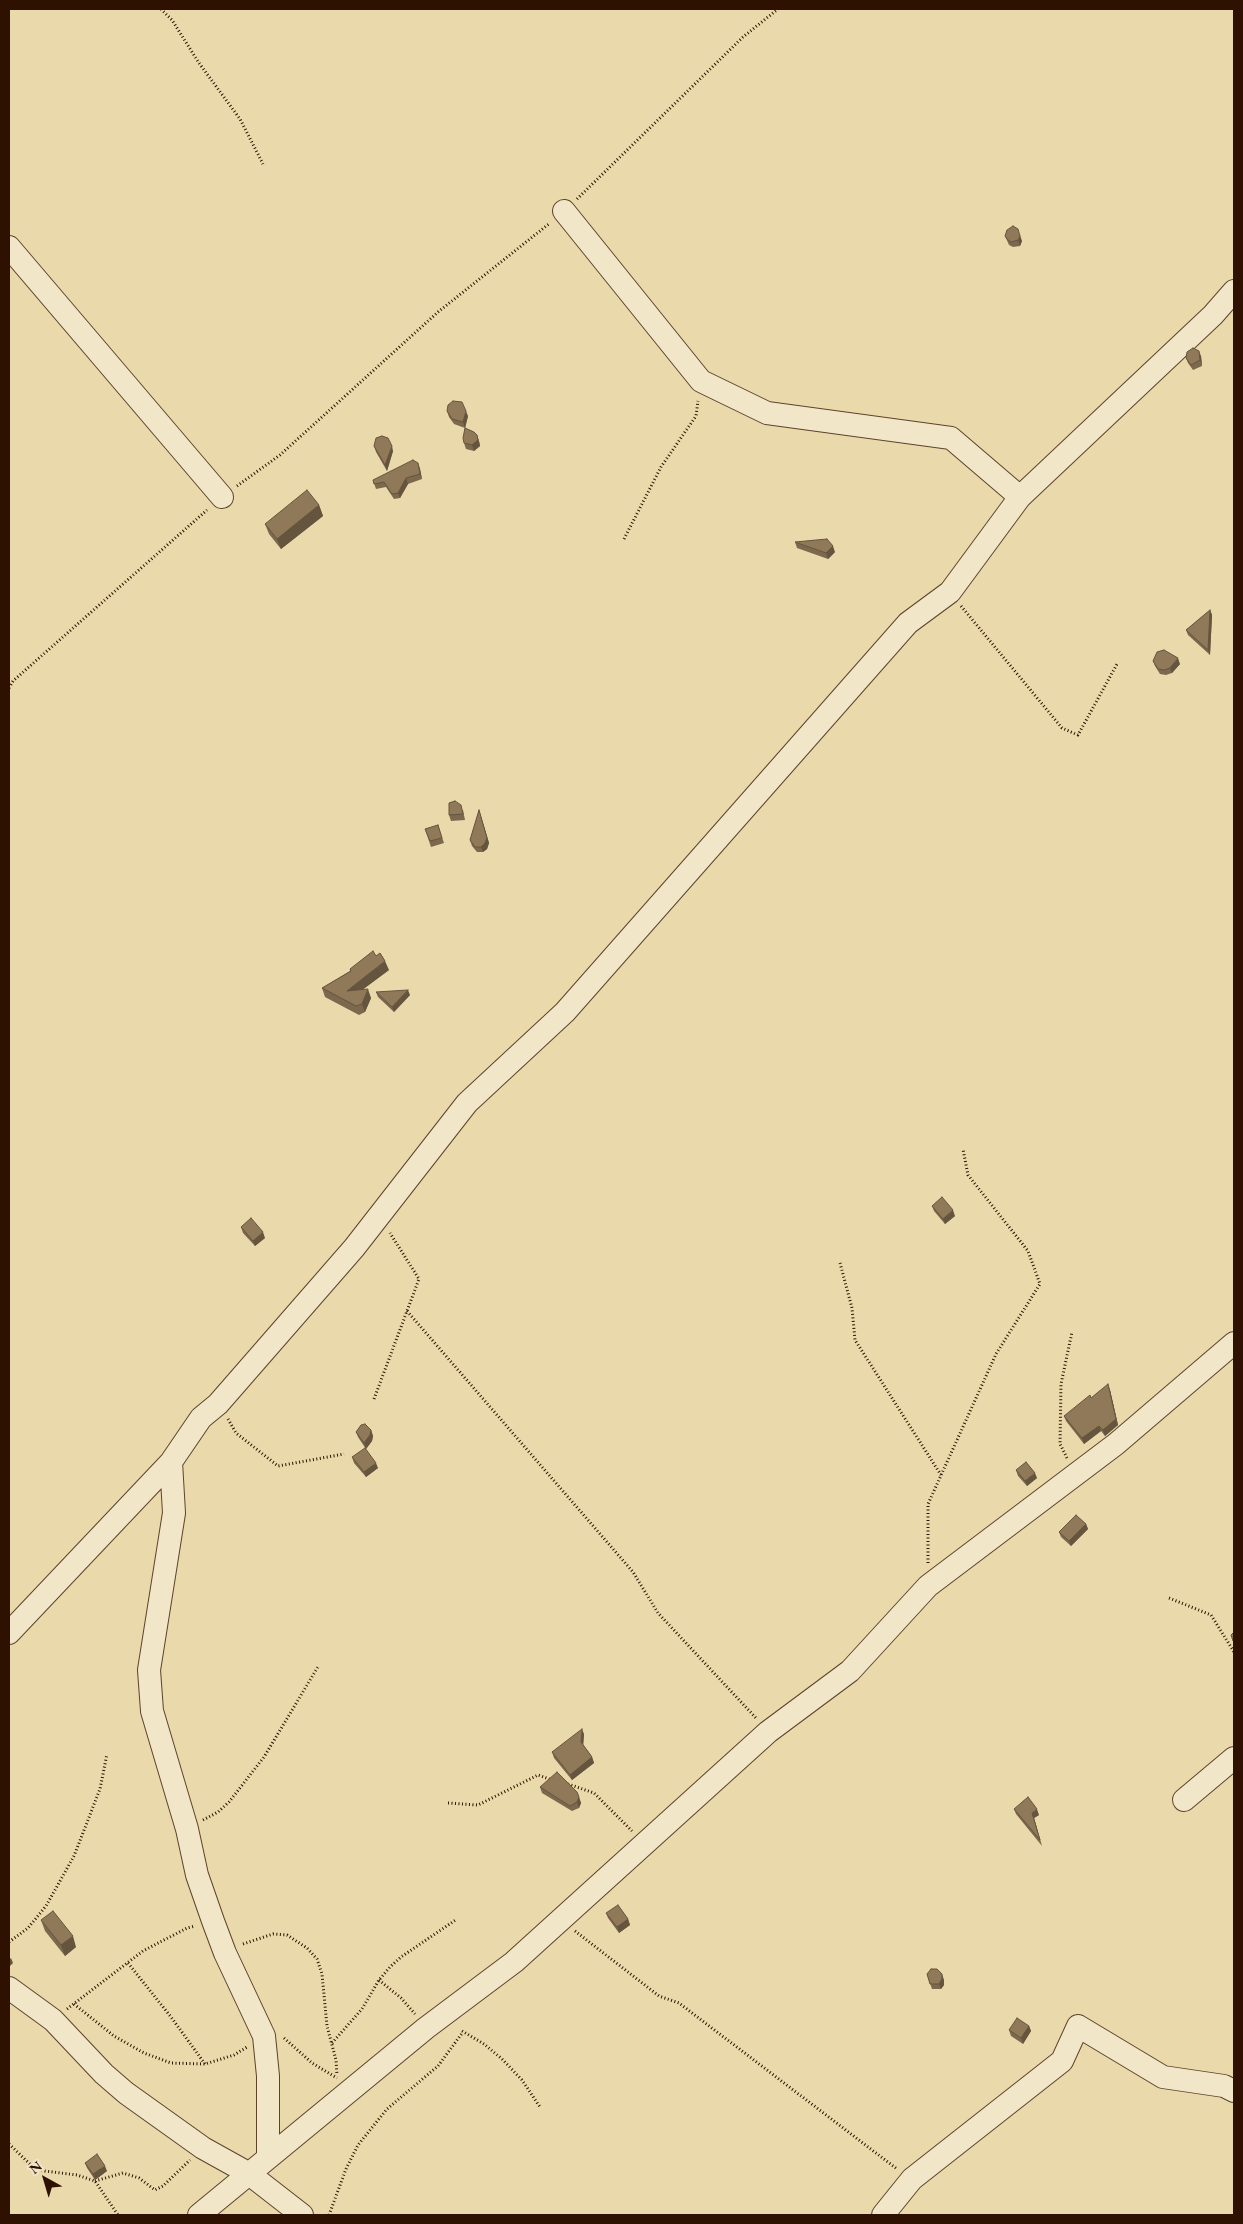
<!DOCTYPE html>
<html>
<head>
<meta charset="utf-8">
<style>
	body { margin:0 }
	#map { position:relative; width:1243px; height:2224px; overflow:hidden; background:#ead9ab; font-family:"EB Garamond",serif }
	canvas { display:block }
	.frame { position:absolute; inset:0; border:10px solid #2f1101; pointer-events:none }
	.north { position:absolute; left:20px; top:2154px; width:50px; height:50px; -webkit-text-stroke:4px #f1e6c8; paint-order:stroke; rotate:321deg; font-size:14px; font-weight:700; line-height:20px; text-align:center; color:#2f1101 }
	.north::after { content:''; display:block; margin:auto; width:18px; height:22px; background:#2f1101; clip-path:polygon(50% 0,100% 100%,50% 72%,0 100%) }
</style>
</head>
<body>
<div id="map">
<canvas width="1243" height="2224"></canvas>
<div class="frame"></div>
<div class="north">N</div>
</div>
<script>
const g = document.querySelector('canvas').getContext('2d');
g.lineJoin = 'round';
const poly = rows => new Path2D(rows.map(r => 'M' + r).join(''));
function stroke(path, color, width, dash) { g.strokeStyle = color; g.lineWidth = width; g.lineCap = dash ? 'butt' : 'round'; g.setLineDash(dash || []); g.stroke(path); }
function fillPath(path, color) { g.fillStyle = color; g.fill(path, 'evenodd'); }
const path = poly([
	[161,9,172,20,199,63,240,119,263,164],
	[577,199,743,37,778,9],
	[237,486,280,455,438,312,550,223],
	[624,539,661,467,696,416,698,401],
	[961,606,1062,728,1078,735,1117,664],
	[9,688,13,681,207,510],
	[840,1263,852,1308,855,1340,941,1475],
	[407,1311,633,1572,658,1613,756,1718],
	[374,1399,419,1279,390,1233],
	[228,1419,236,1433,278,1466,344,1454],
	[1067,1458,1060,1444,1061,1384,1072,1332],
	[928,1563,928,1504,996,1354,1040,1284,1028,1251,968,1175,963,1149],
	[1169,1598,1211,1615,1234,1652],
	[568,1784,594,1793,632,1831],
	[448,1803,478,1805,538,1775,552,1780],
	[203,1820,218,1812,229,1802,264,1757,319,1665],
	[575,1931,659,1996,679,2003,897,2169],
	[9,1942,28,1928,46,1906,74,1856,100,1789,107,1754],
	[243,1944,273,1934,287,1935,307,1948,317,1959,322,1974,327,2026,336,2060,337,2075],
	[128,1963,171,2017,205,2064],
	[379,1980,401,1998,415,2014],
	[74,2004,114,2036,144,2053,171,2063,205,2064,234,2055,247,2047],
	[67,2009,143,1951,187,1928,195,1926],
	[462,2031,484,2044,502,2059,522,2080,540,2107],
	[284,2038,312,2063,337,2078],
	[332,2043,362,2009,379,1980,390,1967,401,1957,457,1919],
	[9,2144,33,2167,45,2171,77,2175,95,2181,118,2215],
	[95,2181,123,2173,139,2178,155,2190,163,2186,190,2160],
	[329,2215,346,2169,358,2145,387,2109,438,2066,463,2032]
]);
const minor = poly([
	[564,211,701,381,767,413,951,438,1020,497],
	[9,247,222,497],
	[9,1633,171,1462],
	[1184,1800,1234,1758],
	[9,1988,53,2020,104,2074,126,2093,203,2148,248,2173,302,2215],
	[268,2156,268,2076,264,2036,225,1953,213,1921,197,1875,187,1829,152,1711,149,1670,174,1513,171,1462,201,1418,218,1404,354,1248,467,1103,565,1012,908,623,950,592,1020,497,1213,315,1234,291],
	[199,2215,426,2028,514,1962,768,1732,850,1671,928,1586,1116,1444,1234,1343],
	[883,2215,912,2179,1062,2061,1078,2026,1163,2077,1224,2086,1234,2091]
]);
const wall = poly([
	[1005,236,1022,241,1020,246,1013,247,1009,245],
	[1201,356,1202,366,1193,370,1188,363,1186,358],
	[447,411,468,416,465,428,454,424,449,417],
	[479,441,480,446,474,451,466,449,464,443],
	[374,446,393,451,387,471,376,452],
	[418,463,420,469,422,479,408,484,400,498,394,499,386,487,376,489,373,480],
	[319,505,323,516,281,549,269,534,265,524],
	[795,542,835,552,828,559,797,548],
	[1210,610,1212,615,1210,655,1188,635,1186,630],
	[1153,661,1180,664,1172,673,1166,675,1160,674,1155,666],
	[463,810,465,820,451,821,449,815],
	[479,810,489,843,487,849,483,852,477,852,472,846,470,840],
	[438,825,444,843,431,847,425,829],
	[350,969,389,970,362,990,371,998,365,1012,359,1015,325,997,322,988,350,971],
	[376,992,410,995,394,1012,378,997],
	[932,1206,955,1216,945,1224,934,1211],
	[241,1227,265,1238,255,1246,243,1233],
	[1110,1390,1118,1425,1105,1436,1101,1431,1084,1444,1066,1421,1064,1416,1091,1398],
	[371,1430,373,1436,372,1441,366,1449,358,1437,356,1432],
	[352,1457,378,1468,366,1477,354,1463],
	[1016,1470,1037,1478,1027,1486,1018,1476],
	[1086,1524,1088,1529,1071,1546,1061,1537,1059,1532],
	[584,1734,583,1745,592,1757,594,1763,572,1780,554,1758,552,1752],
	[540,1787,577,1792,581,1803,579,1808,572,1811,542,1793],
	[1014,1809,1039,1815,1034,1818,1042,1846,1016,1814],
	[606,1913,628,1919,630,1925,619,1933,608,1918],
	[41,1920,76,1947,65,1956,45,1931],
	[927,1974,944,1980,944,1985,941,1989,932,1989],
	[1029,2026,1031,2031,1023,2044,1011,2036,1009,2030],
	[85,2163,107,2171,95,2180,87,2168]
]);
const shadedWall = poly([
	[1020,235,1022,241,1020,246,1018,240],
	[1199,351,1201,356,1202,366,1200,360],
	[466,411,468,416,465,428,463,422],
	[477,435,479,441,480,446,474,451,472,445],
	[392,446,393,451,387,471,385,465],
	[418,463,420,469,422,479,420,474],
	[406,478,408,484,400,498,398,493],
	[319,505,323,516,281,549,277,539],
	[833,546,835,552,828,559,826,553],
	[1210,610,1212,615,1210,655,1208,650],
	[1178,658,1180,664,1172,673,1170,668],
	[479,810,489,843,487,849,483,852,481,847],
	[385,961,389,970,350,999,347,991],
	[368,989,371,998,365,1012,362,1004],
	[408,990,410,995,394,1012,392,1007],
	[953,1210,955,1216,945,1224,943,1219],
	[263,1232,265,1238,255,1246,253,1241],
	[1108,1384,1110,1390,1118,1425,1105,1436,1103,1430],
	[1099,1426,1101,1431,1084,1444,1082,1438],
	[371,1430,373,1436,372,1441,366,1449,364,1443],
	[376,1463,378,1468,366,1477,364,1472],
	[1035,1473,1037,1478,1027,1486,1025,1481],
	[1086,1524,1088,1529,1071,1546,1069,1541],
	[582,1729,584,1734,583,1748,581,1742],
	[592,1757,594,1763,572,1780,570,1775],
	[579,1797,581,1803,579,1808,577,1802],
	[1037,1809,1039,1815,1034,1818,1042,1846,1032,1813],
	[628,1919,630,1925,619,1933,617,1927],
	[73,1936,76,1947,65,1956,61,1945],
	[11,1958,13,1963,9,1967,9,1960],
	[942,1974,944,1980,944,1985,941,1989,939,1984],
	[1029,2026,1031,2031,1023,2044,1021,2038],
	[105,2166,107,2171,95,2180,93,2174]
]);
const building = poly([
	[1013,226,1018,229,1020,236,1018,240,1011,242,1007,239,1005,236,1007,230,1013,226],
	[1193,348,1199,351,1200,360,1191,365,1186,358,1187,352,1193,348],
	[453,401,462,402,466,411,463,422,452,419,447,411,448,405,453,401],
	[465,428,474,432,477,435,478,440,472,445,464,443,463,438,465,428],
	[382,436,388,438,392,446,385,465,374,446,376,438,382,436],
	[413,460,418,463,420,474,406,478,398,493,392,494,384,482,374,484,373,480,413,460],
	[307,490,319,505,277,539,265,524,307,490],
	[827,539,833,546,826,553,795,542,827,539],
	[1210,610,1208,650,1186,630,1210,610],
	[1164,650,1178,658,1170,668,1164,670,1158,669,1153,661,1157,652,1164,650],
	[455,801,461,805,463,814,449,815,449,803,455,801],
	[479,810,487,838,485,843,481,847,475,847,470,840,479,810],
	[438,825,442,838,430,841,425,829,438,825],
	[373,951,376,956,380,953,385,961,347,991,368,989,362,1004,356,1006,322,988,351,971,350,969,373,951],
	[408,990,392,1007,376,992,408,990],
	[942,1197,953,1210,943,1219,932,1206,942,1197],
	[251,1218,263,1232,253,1241,241,1227,251,1218],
	[1108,1384,1116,1419,1103,1430,1099,1426,1082,1438,1064,1416,1090,1395,1091,1398,1108,1384],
	[365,1424,371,1430,370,1435,364,1443,356,1432,361,1425,365,1424],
	[365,1448,376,1463,364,1472,352,1457,365,1448],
	[1026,1462,1035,1473,1025,1481,1016,1470,1026,1462],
	[1076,1515,1086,1524,1069,1541,1059,1532,1076,1515],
	[1234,1632,1234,1641,1233,1641,1231,1635,1234,1632],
	[582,1729,581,1742,592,1757,570,1775,552,1752,582,1729],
	[557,1772,577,1792,579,1797,577,1802,570,1806,540,1787,557,1772],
	[1028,1797,1037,1809,1032,1813,1040,1840,1014,1809,1028,1797],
	[618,1905,628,1919,617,1927,606,1913,618,1905],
	[53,1911,73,1936,61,1945,41,1920,53,1911],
	[931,1969,937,1969,942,1974,942,1979,939,1984,930,1984,927,1974,931,1969],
	[1017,2018,1029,2026,1021,2038,1009,2030,1017,2018],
	[97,2154,105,2166,93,2174,85,2163,97,2154]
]);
stroke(minor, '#5e432c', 24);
stroke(path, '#2f1101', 3, [1, 2.5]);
stroke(minor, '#f1e6c8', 22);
fillPath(wall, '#7c684d');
fillPath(shadedWall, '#65553e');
fillPath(building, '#907959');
stroke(building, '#65553e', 1);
</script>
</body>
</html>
